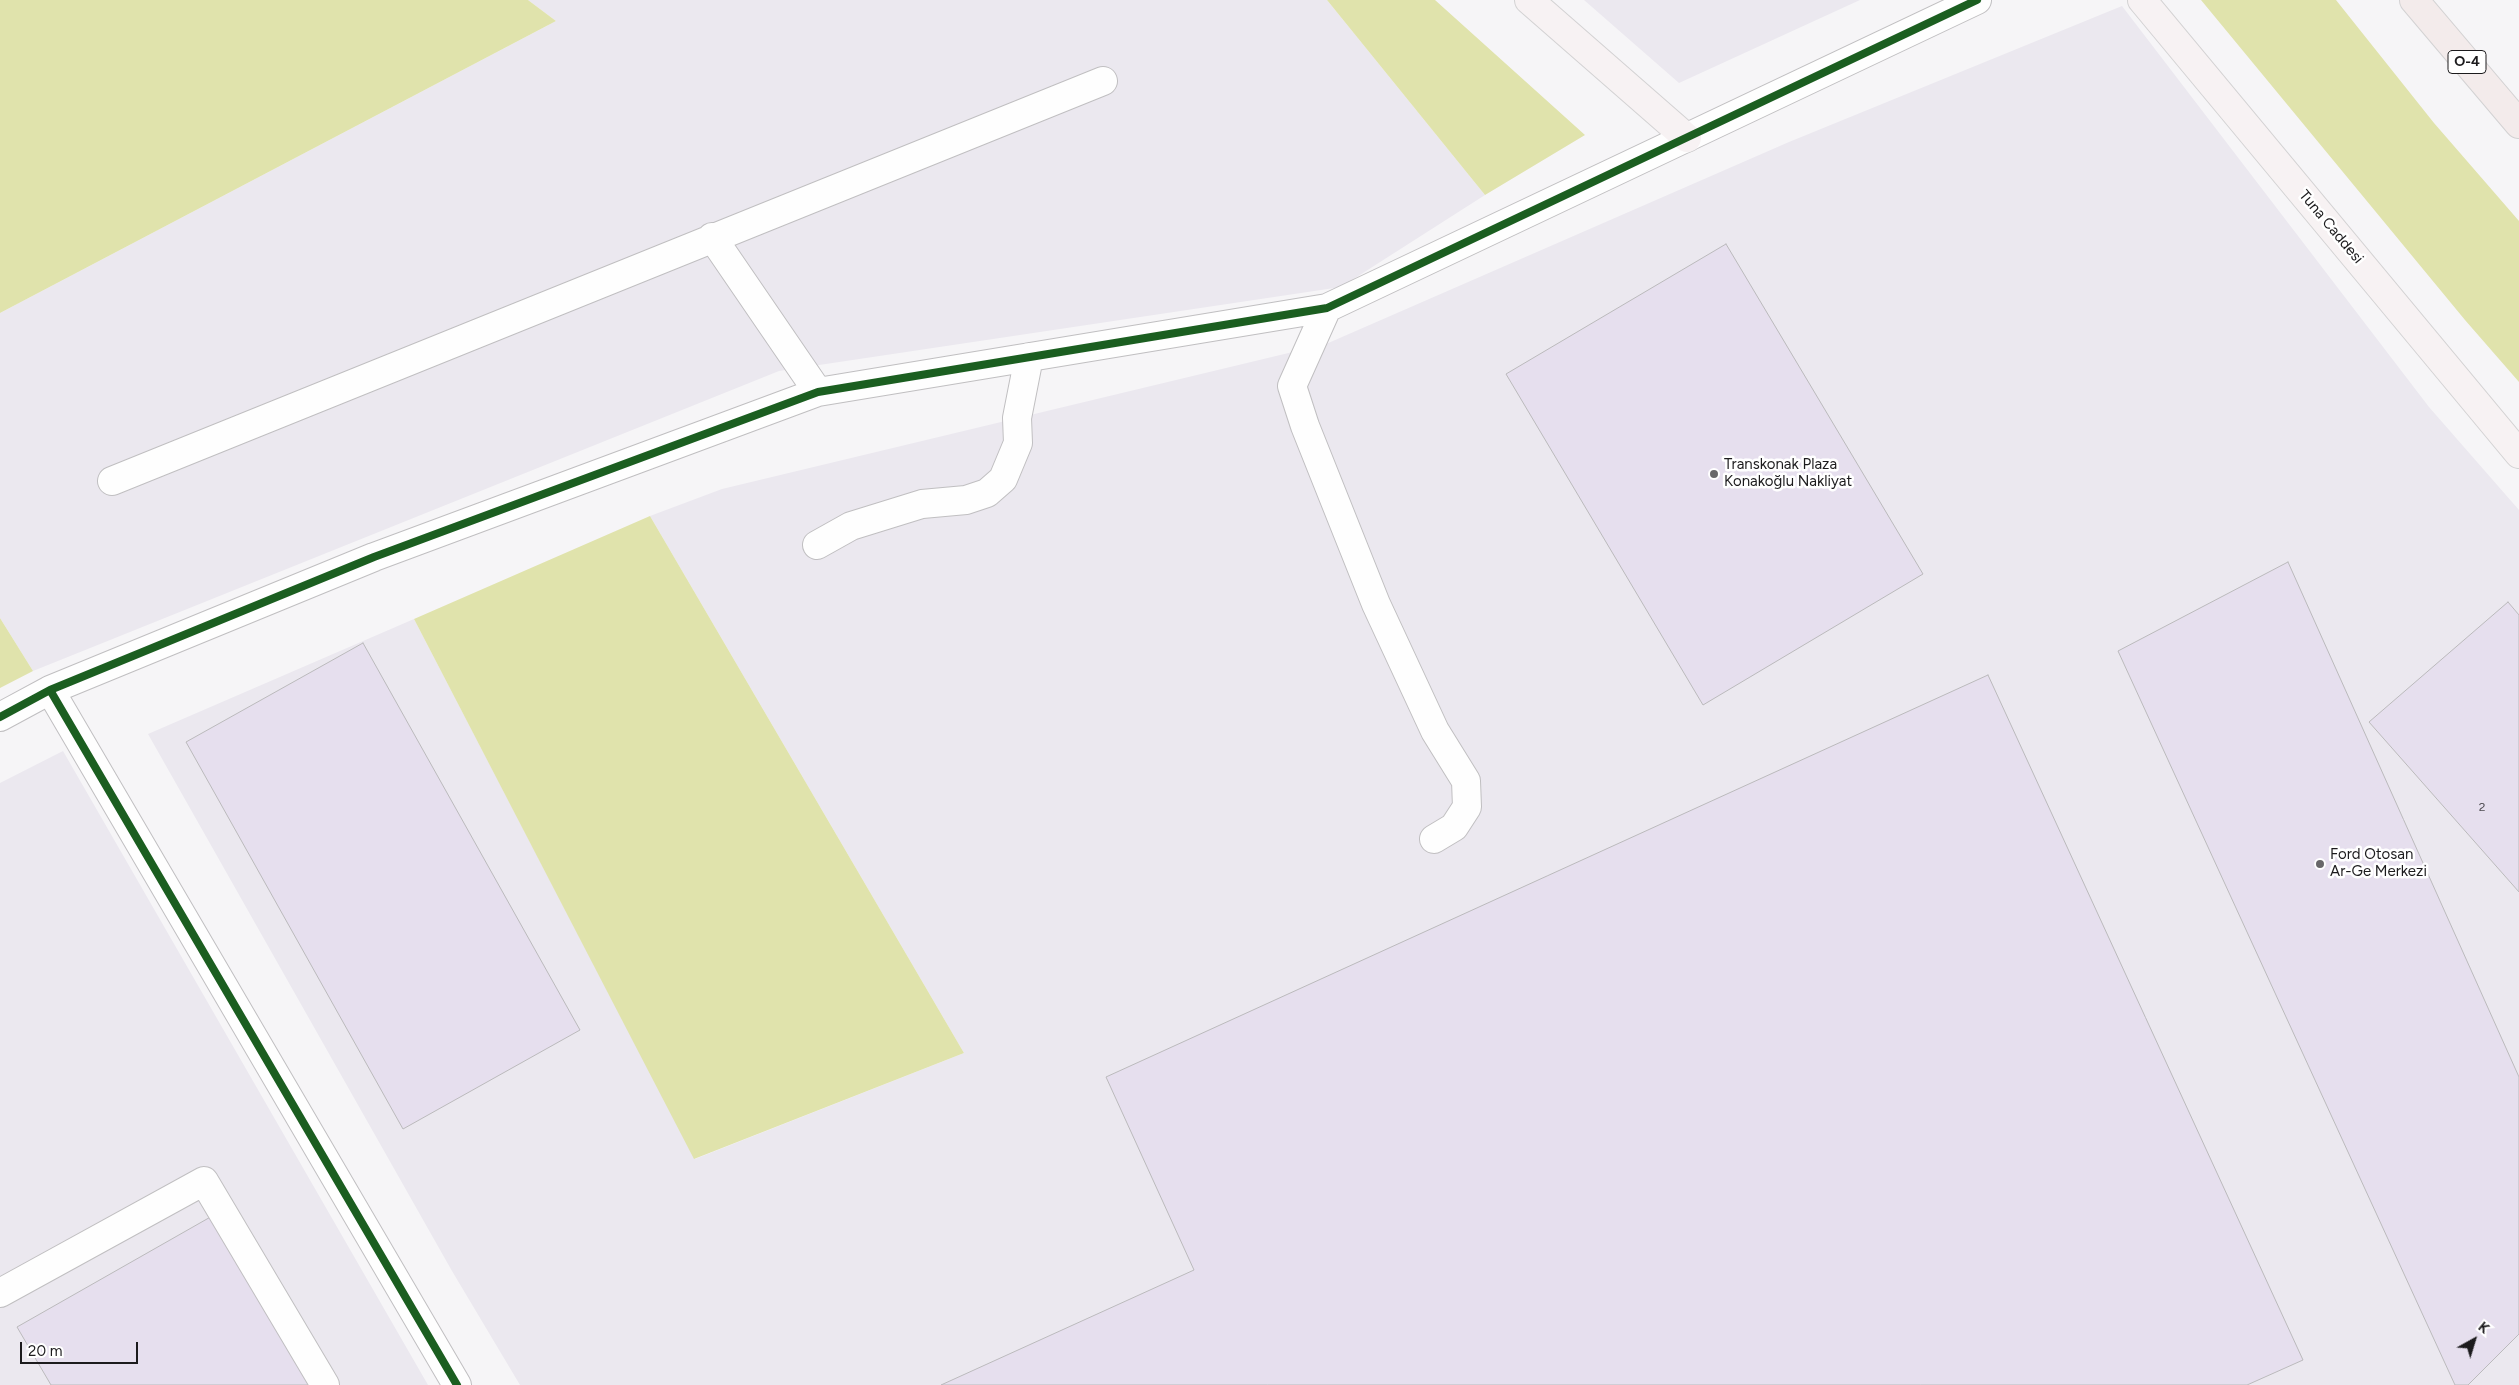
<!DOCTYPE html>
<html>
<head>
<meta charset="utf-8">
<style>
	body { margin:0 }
	#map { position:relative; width:2519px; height:1385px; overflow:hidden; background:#f6f5f7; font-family:Figtree,sans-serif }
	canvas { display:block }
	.north { position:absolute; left:2449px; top:1315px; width:50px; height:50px; -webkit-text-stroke:4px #fff; paint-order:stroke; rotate:39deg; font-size:14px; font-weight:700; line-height:20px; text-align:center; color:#1c1b1d }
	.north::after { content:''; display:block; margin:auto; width:18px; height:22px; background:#1c1b1d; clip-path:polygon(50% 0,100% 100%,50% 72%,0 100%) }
	.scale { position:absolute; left:20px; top:1342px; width:118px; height:22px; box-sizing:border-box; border:2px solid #1c1b1d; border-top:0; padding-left:6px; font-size:15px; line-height:18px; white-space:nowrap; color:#1c1b1d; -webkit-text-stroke:4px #fff; paint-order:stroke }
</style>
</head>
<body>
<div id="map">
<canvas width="2519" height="1385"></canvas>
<div class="north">K</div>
<div class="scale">20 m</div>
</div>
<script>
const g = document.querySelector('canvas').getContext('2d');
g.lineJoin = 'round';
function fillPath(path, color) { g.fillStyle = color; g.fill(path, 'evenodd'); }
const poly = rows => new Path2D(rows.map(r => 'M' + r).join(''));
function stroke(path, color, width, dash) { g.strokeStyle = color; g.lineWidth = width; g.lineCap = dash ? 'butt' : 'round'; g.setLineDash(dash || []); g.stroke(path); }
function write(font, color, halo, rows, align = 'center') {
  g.font = font + ' Figtree,sans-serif'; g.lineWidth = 5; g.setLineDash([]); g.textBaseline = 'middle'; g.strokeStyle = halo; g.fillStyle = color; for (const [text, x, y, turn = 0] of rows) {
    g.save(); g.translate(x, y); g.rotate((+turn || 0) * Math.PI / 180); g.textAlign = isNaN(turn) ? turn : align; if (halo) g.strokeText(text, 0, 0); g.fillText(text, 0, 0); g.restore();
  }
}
const built = poly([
	[528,0,1327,0,1485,195,1341,287,779,371,33,671,0,618,0,313,556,21],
	[1584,0,1860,0,1679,83],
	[2122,6,2429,407,2519,510,2519,1385,520,1385,452,1271,148,734,414,619,695,1159,964,1053,650,516,722,489,1326,344,1789,142],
	[63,751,428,1385,0,1385,0,783]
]);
const green = poly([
	[0,0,528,0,556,21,0,313],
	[1327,0,1435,0,1585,135,1485,195],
	[2201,0,2336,0,2434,123,2519,221,2519,382,2465,320],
	[650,516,964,1053,694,1159,414,619],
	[0,618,33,671,0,688]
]);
const building = poly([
	[1726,244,1923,574,1703,705,1506,374,1726,244],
	[2288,562,2519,1077,2519,1334,2468,1385,2455,1385,2118,651,2288,562],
	[2508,602,2519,615,2519,892,2369,722,2508,602],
	[363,643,580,1030,403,1129,186,742,363,643],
	[1988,675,2303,1360,2247,1385,941,1385,1194,1270,1106,1077,1988,675],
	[214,1215,311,1385,51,1385,17,1327,214,1215]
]);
const minor = poly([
	[712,237,818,392],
	[1327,308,1292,386,1305,426,1376,604,1435,731,1466,781,1467,807,1454,827,1434,839],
	[112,481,1103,81],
	[817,545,851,526,922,504,966,500,987,493,1003,479,1018,443,1017,418,1029,357],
	[50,690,374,557,818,392,1327,308,1977,0],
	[0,717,50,690,457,1385],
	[0,1293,204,1181,325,1385]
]);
const major = poly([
	[1529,0,1687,138],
	[2142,0,2519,454]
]);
const highway = poly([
	[2414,0,2519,124]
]);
const cycleway = poly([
	[50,690,374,557,818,392,1327,308,1977,0],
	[0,717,50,690,457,1385]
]);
const markers = [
	[1714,474,5,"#686769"],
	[2320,864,5,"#686769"]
];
const numberNames = [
	["2",2482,807]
];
const shields = [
	[2467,62,38]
];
const shieldNames = [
	["O-4",2467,62]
];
const streetNames = [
	["Tuna Caddesi",2331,227,50]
];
const poiNames = [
	["Transkonak Plaza",1724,465],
	["Konakoğlu Nakliyat",1724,482],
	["Ford Otosan",2330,855],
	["Ar-Ge Merkezi",2330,872]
];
fillPath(built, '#ebe8ef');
fillPath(green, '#e0e3ac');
fillPath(building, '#e6dfee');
stroke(building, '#bbbabc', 1);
stroke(minor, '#c0bfc1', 30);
stroke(major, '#d3d2d3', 30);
stroke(highway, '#d3d2d3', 30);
stroke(minor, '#fefefe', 28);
stroke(major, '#f7f2f3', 28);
stroke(highway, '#f3ebeb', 28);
stroke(cycleway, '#1b5e20', 8);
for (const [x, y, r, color] of markers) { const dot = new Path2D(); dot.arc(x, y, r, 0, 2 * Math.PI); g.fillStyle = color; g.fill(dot); stroke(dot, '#fff', 2); }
write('12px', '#4e4c51', null, numberNames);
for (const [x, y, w] of shields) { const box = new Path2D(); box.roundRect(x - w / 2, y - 11.5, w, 23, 4); g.fillStyle = '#fff'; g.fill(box); stroke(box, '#1c1b1d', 1); }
write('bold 14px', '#1c1b1d', null, shieldNames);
write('15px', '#1c1b1d', '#fff', streetNames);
write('15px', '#1c1b1d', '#fff', poiNames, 'left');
</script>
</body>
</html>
